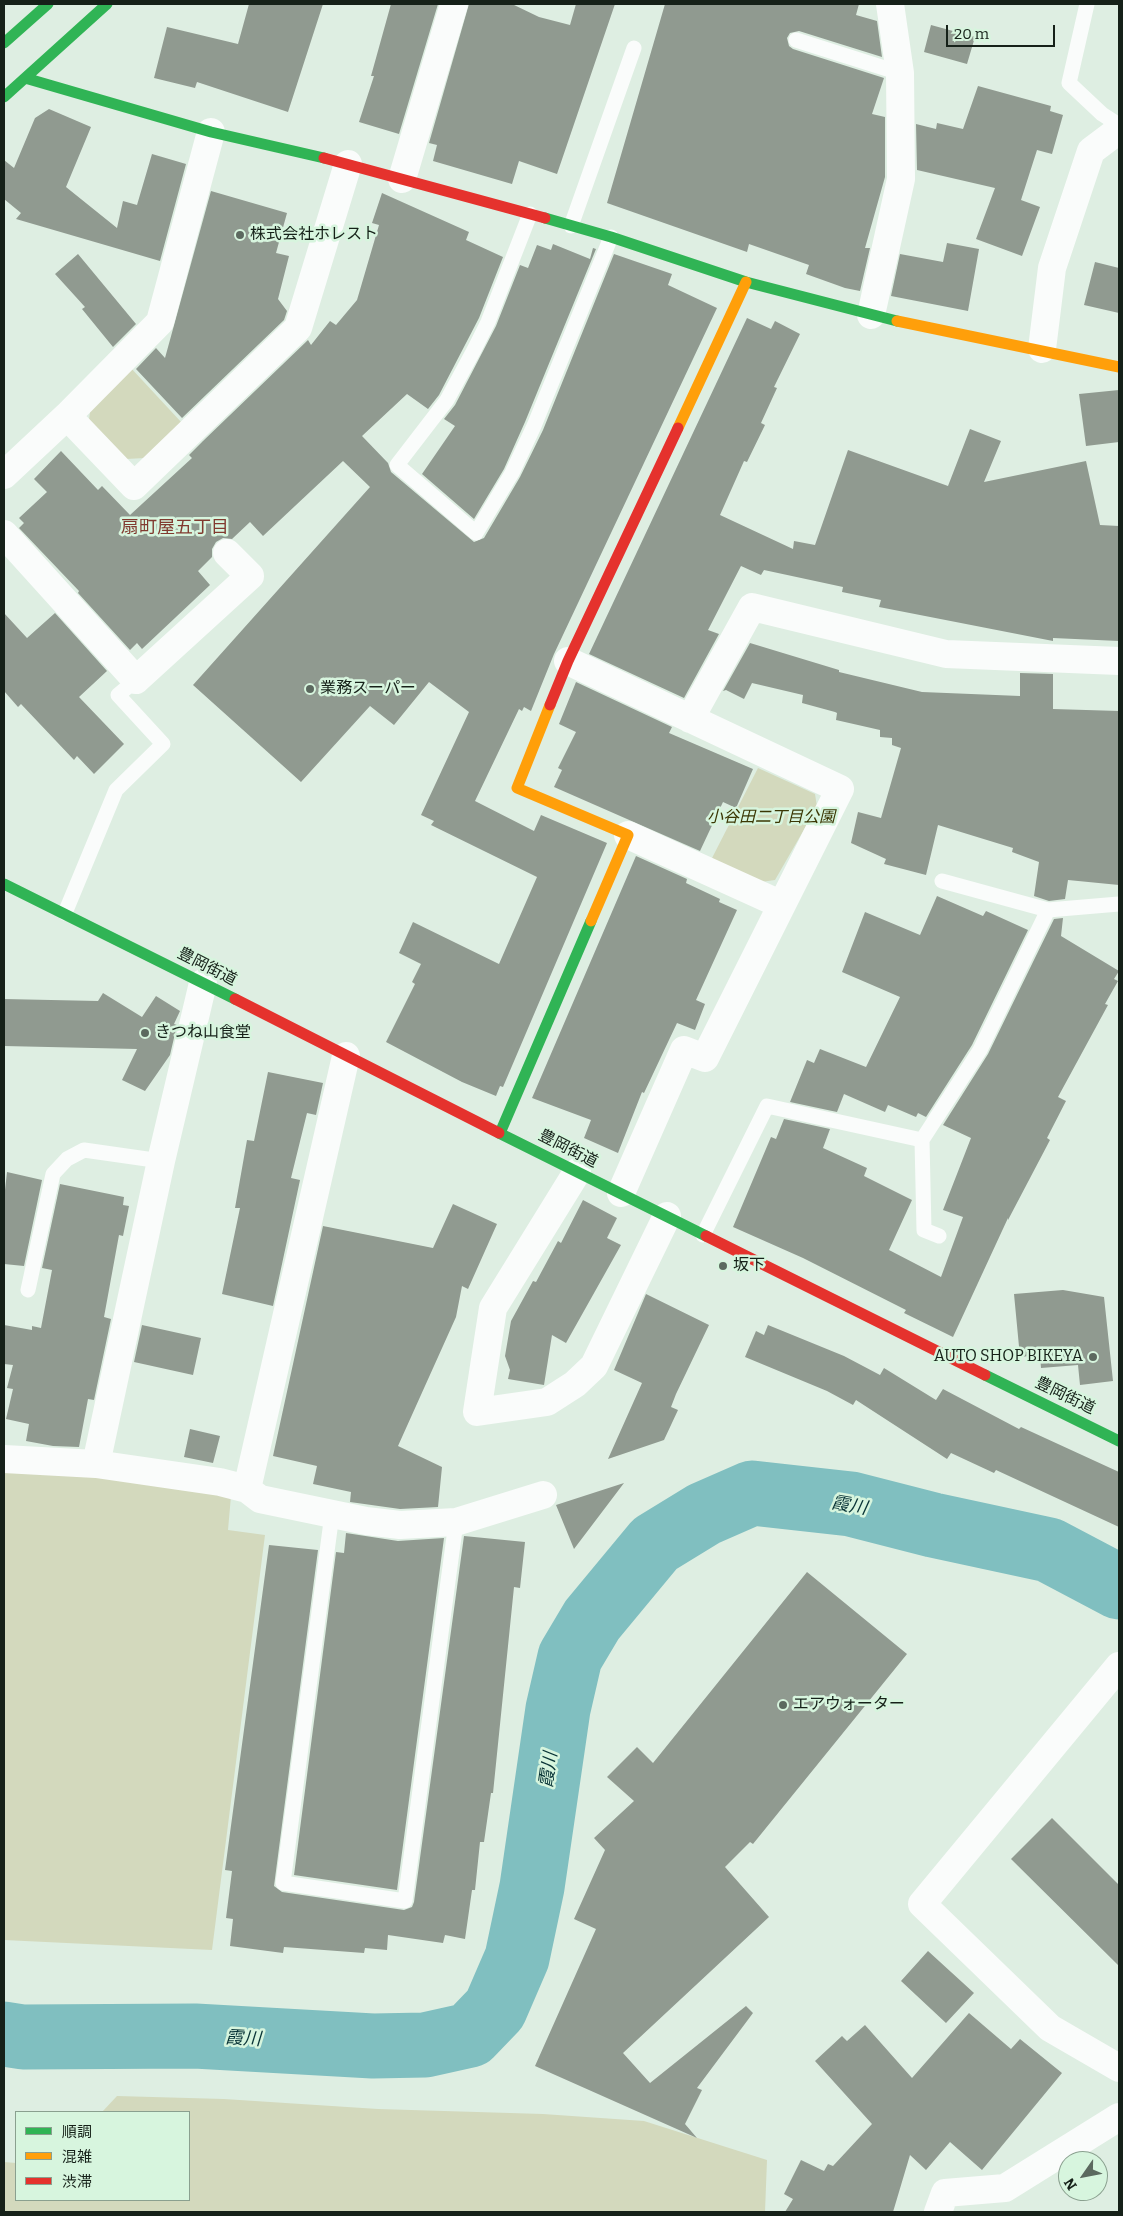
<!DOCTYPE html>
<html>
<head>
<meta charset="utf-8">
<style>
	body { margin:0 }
	#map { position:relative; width:1123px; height:2216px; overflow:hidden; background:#deeee2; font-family:Bitter,"Noto Sans JP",serif }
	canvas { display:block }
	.frame { position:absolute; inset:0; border:5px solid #162119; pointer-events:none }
	.legend { position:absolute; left:15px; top:2111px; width:175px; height:90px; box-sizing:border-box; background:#d7f5de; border:1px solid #8aa08f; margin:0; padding:6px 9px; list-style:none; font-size:15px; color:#162119 }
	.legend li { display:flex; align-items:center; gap:10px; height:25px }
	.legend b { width:25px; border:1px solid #8aa08f }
	.north { position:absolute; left:1058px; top:2151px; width:50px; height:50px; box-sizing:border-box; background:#d7f5de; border:1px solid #8aa08f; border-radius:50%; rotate:237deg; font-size:14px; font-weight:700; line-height:20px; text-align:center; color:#162119 }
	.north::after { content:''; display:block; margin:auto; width:18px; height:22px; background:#5c695f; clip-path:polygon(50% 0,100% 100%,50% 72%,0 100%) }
	.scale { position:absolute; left:946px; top:25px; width:109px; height:22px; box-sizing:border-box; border:2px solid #162119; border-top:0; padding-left:6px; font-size:15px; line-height:18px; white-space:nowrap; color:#162119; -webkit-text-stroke:4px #d7f5de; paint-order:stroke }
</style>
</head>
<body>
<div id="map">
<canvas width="1123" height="2216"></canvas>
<div class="frame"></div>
<ul class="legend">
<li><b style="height:6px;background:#30b455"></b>順調</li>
<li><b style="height:6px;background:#ff9f0a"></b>混雑</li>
<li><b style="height:6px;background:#e5322d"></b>渋滞</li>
</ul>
<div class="north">N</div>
<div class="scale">20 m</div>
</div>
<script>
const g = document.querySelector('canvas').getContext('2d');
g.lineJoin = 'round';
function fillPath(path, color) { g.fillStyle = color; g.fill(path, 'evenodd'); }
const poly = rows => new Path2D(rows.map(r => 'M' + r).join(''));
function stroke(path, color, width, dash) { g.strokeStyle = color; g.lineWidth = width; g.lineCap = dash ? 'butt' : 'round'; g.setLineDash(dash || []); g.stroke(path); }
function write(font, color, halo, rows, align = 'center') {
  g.font = font + ' Bitter,"Noto Sans JP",serif'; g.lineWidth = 5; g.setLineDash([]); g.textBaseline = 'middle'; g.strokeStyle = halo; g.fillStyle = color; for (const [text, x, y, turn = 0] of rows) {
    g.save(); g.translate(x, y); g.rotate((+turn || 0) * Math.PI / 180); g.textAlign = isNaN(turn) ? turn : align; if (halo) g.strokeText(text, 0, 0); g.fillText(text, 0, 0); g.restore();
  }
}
const green = poly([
	[130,367,182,423,145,458,126,459,89,420,91,404],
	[758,768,815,794,817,807,775,880,761,882,711,860],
	[4,1470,100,1474,231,1496,228,1530,265,1535,212,1950,4,1940],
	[117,2096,224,2099,378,2109,543,2114,644,2121,767,2160,765,2212,4,2212,4,2162,16,2163,16,2200,189,2200,189,2112,102,2112]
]);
const river = poly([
	[4,2034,23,2037,195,2036,373,2046,425,2045,470,2035,495,2009,517,1958,532,1887,558,1709,570,1657,592,1620,655,1544,704,1514,752,1493,851,1504,933,1525,1049,1550,1119,1587]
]);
const building = poly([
	[249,4,323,4,288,112,197,82,195,88,154,78,167,27,238,44],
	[391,4,438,4,399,134,359,122,374,76,371,76],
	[469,4,512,4,539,17,570,25,576,4,615,4,557,174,519,161,512,184,433,161,437,145,429,143],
	[665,4,859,4,856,15,877,21,882,57,799,31,790,33,787,38,789,46,793,49,884,78,872,114,885,117,885,177,865,248,870,248,860,291,845,288,806,274,809,265,749,244,747,252,607,203],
	[931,25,975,37,967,64,924,52],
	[978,86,1051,106,1050,111,1063,115,1052,154,1037,150,1021,200,1040,207,1022,256,976,239,995,188,917,170,916,124,936,129,937,123,963,129],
	[49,109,91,127,66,187,117,228,123,201,137,205,152,154,186,164,160,261,16,219,21,213,4,199,4,160,14,168,35,118],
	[211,191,287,213,276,253,289,256,278,299,287,311,284,320,182,418,136,369,156,348,165,358],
	[382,193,469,232,466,240,503,257,479,318,439,395,428,409,407,394,362,436,388,463,391,472,474,542,484,538,520,477,543,430,614,254,672,274,668,285,717,308,554,654,531,711,524,707,522,711,519,709,475,801,534,831,541,815,607,843,503,1087,500,1086,496,1096,462,1082,386,1042,415,984,412,982,421,964,399,953,413,922,499,964,537,877,431,825,434,821,421,815,469,712,429,682,394,725,370,706,301,782,193,685,370,487,343,461,263,536,250,522,232,539,223,538,216,542,212,549,212,557,198,571,210,585,142,649,137,643,130,650,78,593,79,591,19,528,24,523,19,518,47,492,34,479,61,451,98,490,102,486,130,515,192,458,189,455,203,441,308,340,311,345,330,321,336,325,357,300,379,225,372,223],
	[947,243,979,249,968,311,891,296,900,254,943,262],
	[553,244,590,259,593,248,596,249,525,422,504,469,474,519,422,474,455,426,444,419,455,405,496,326,520,265,528,268,537,245,551,250],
	[78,254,136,324,113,347,82,309,85,307,55,274],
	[1095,262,1119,268,1119,313,1084,305],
	[747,318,771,329,775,321,800,334,774,387,777,388,761,423,765,425,747,462,744,461,720,515,793,549,794,541,815,545,848,450,948,486,970,429,1001,441,984,482,1086,461,1100,525,1119,526,1119,641,1053,638,1053,641,879,607,881,600,842,592,843,587,764,570,761,575,741,566,708,630,719,634,684,698,589,654],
	[1119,390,1119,442,1086,446,1079,394],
	[4,613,27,638,55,613,107,671,79,697,124,744,94,774,77,756,74,760,21,704,18,707,4,691],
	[750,643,839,670,839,672,922,692,1020,696,1020,673,1053,674,1053,709,1119,711,1119,885,1068,880,1065,899,1049,901,1034,896,1039,862,1012,852,1013,848,938,825,926,875,884,864,886,859,851,843,858,812,881,818,901,748,892,745,892,738,880,737,880,730,836,720,837,713,835,712,802,703,803,695,752,683,744,699,726,690,723,691],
	[576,682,672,727,669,733,753,769,736,808,723,802,700,851,554,787,562,770,558,768,576,732,559,724],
	[636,856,687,879,686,883,720,899,719,902,737,910,696,1000,705,1004,695,1030,677,1023,644,1093,642,1092,618,1153,584,1138,591,1120,532,1098],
	[937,896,983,916,986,911,1028,930,972,1045,926,1117,918,1113,916,1117,888,1105,885,1112,844,1094,837,1112,790,1102,807,1060,814,1063,820,1049,866,1067,900,997,842,972,865,912,920,935],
	[1063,918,1061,936,1119,971,1114,979,1118,981,1105,1004,1108,1005,1058,1097,1066,1101,1047,1138,1050,1140,1008,1220,1008,1218,953,1337,904,1313,906,1310,803,1258,733,1227,771,1137,776,1139,784,1119,830,1129,823,1148,867,1168,864,1176,912,1200,889,1250,941,1277,963,1217,943,1210,971,1138,943,1125,988,1054,1054,919],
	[103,993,142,1017,156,996,180,1011,174,1024,177,1025,170,1055,145,1091,122,1080,137,1049,4,1046,4,999,98,1001],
	[268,1072,323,1083,316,1115,307,1113,291,1178,300,1180,273,1306,222,1294,240,1208,235,1208,247,1140,254,1141],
	[7,1172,42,1180,24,1266,4,1264,4,1199],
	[60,1184,124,1197,123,1205,129,1206,123,1236,119,1235,104,1317,111,1319,94,1400,88,1399,79,1447,53,1446,26,1441,29,1424,6,1419,13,1389,7,1388,13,1365,4,1364,4,1325,32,1330,32,1326,41,1328,52,1270,42,1268],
	[583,1200,617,1218,607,1238,621,1245,566,1343,552,1335,544,1385,508,1379,510,1370,505,1356,511,1321,533,1281,536,1282,558,1241,561,1243],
	[453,1204,497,1224,468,1289,462,1286,456,1317,398,1446,442,1467,438,1507,400,1509,350,1502,351,1492,313,1484,317,1466,273,1456,323,1226,433,1248],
	[1063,1290,1104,1297,1113,1381,1080,1385,1078,1365,1041,1368,1040,1355,1020,1357,1014,1294],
	[646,1294,709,1325,676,1394,671,1407,678,1410,664,1440,608,1459,642,1383,614,1370],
	[142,1325,201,1338,193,1375,134,1362],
	[768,1325,844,1356,880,1375,884,1368,936,1400,943,1389,1019,1429,1021,1427,1119,1472,1119,1527,996,1470,994,1473,951,1453,947,1459,856,1400,853,1405,827,1391,745,1357,756,1331,764,1335],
	[190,1429,220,1436,213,1463,184,1457],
	[624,1483,574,1549,556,1505],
	[346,1533,398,1541,444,1538,397,1890,294,1875,336,1552,344,1553],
	[464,1536,525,1542,520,1588,514,1587,493,1793,491,1793,484,1842,480,1842,475,1890,472,1890,465,1939,445,1935,443,1943,388,1935,387,1950,365,1948,364,1953,284,1947,283,1953,230,1946,233,1919,226,1918,232,1871,225,1870,269,1545,318,1550,274,1886,282,1892,404,1910,412,1907,414,1902],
	[807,1572,907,1654,753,1844,750,1842,725,1867,769,1917,623,2053,650,2083,746,2006,753,2013,697,2088,702,2090,685,2124,697,2138,535,2066,596,1929,574,1919,605,1850,594,1838,634,1801,607,1777,637,1747,653,1763],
	[1052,1818,1119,1885,1119,1966,1011,1859],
	[928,1951,974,1993,946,2023,901,1981],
	[969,2013,1011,2049,1020,2039,1062,2073,982,2170,950,2142,926,2170,910,2155,893,2212,785,2212,793,2199,784,2194,801,2160,824,2171,828,2164,833,2166,872,2124,815,2061,842,2036,847,2041,865,2025,912,2078]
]);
const lane = poly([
	[1087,4,1069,83,1102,114,1119,125],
	[796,40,900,73],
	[530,214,488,322,474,350,447,400,397,465,476,533,512,473,534,426,611,237],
	[571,226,634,48],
	[942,881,1048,910,1119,904],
	[65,913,116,790,163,744,118,695,136,680],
	[703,1235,767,1106,922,1140],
	[939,1236,924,1230,922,1140,980,1050,1048,910],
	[28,1290,53,1174,67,1159,84,1150,161,1161],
	[332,1514,283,1883,405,1901,456,1522]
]);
const street = poly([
	[402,179,454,4],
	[871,315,901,179,900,73,890,4],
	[1042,349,1052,268,1091,151,1119,130],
	[67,416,134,486,298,328,348,164],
	[4,475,67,416,160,322,211,132],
	[4,534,136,680,250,576,227,553],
	[568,661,840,789,705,1058,684,1050,621,1193],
	[690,719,752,607,946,654,1119,661],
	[628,835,780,904],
	[577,1172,493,1308,477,1412,547,1402,575,1384,594,1366,667,1216],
	[4,1459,96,1464,220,1482,247,1489,260,1499,366,1521,400,1525,456,1522,543,1495],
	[96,1464,161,1161,203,983],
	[247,1489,346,1056],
	[1119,1666,922,1904,1050,2028,1119,2068],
	[938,2212,945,2193,1005,2188,1119,2117]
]);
const fast = poly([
	[4,43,48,4],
	[25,78,211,132,324,158],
	[4,97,107,4],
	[545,218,611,237,746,282,897,321],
	[4,884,235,999],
	[499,1133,706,1236],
	[500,1133,591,921],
	[985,1375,1119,1441]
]);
const slow = poly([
	[897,321,1119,367],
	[678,428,746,282],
	[550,705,517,788,628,835,591,921]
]);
const jam = poly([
	[324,158,545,218],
	[550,705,568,661,678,428],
	[235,999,499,1133],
	[706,1236,985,1375]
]);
const markers = [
	[240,235,5,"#5c695f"],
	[310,689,5,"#5c695f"],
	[145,1033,5,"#5c695f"],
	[723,1266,5,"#5c695f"],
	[1093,1357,5,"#5c695f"],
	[783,1705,5,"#5c695f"]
];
const poiNames = [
	["株式会社ホレスト",250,235],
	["業務スーパー",320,689],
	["きつね山食堂",155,1033],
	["坂下",733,1266],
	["AUTO SHOP BIKEYA",1083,1357,"right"],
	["エアウォーター",793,1705]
];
const parkNames = [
	["小谷田二丁目公園",771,818]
];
const streetNames = [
	["豊岡街道",207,967,27],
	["豊岡街道",568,1149,27],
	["豊岡街道",1065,1396,26]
];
const neighbourhoodNames = [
	["扇町屋五丁目",175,528]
];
const waterNames = [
	["霞川",849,1506,10],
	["霞川",549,1770,-82],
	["霞川",243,2039,3]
];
fillPath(green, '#d3d9bd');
stroke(river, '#80bfc0', 65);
fillPath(building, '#909a90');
stroke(lane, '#fafcfb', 15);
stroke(street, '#fafcfb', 28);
stroke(fast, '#30b455', 11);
stroke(slow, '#ff9f0a', 11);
stroke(jam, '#e5322d', 11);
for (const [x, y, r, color] of markers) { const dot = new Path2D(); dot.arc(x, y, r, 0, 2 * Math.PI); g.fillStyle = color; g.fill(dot); stroke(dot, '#d7f5de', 2); }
write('16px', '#162119', '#d7f5de', poiNames, 'left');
write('italic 16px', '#3b3704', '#d7f5de', parkNames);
write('16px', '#162119', '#d7f5de', streetNames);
write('18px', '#813a2f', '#d7f5de', neighbourhoodNames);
write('italic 18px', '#083336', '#d7f5de', waterNames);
</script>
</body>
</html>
